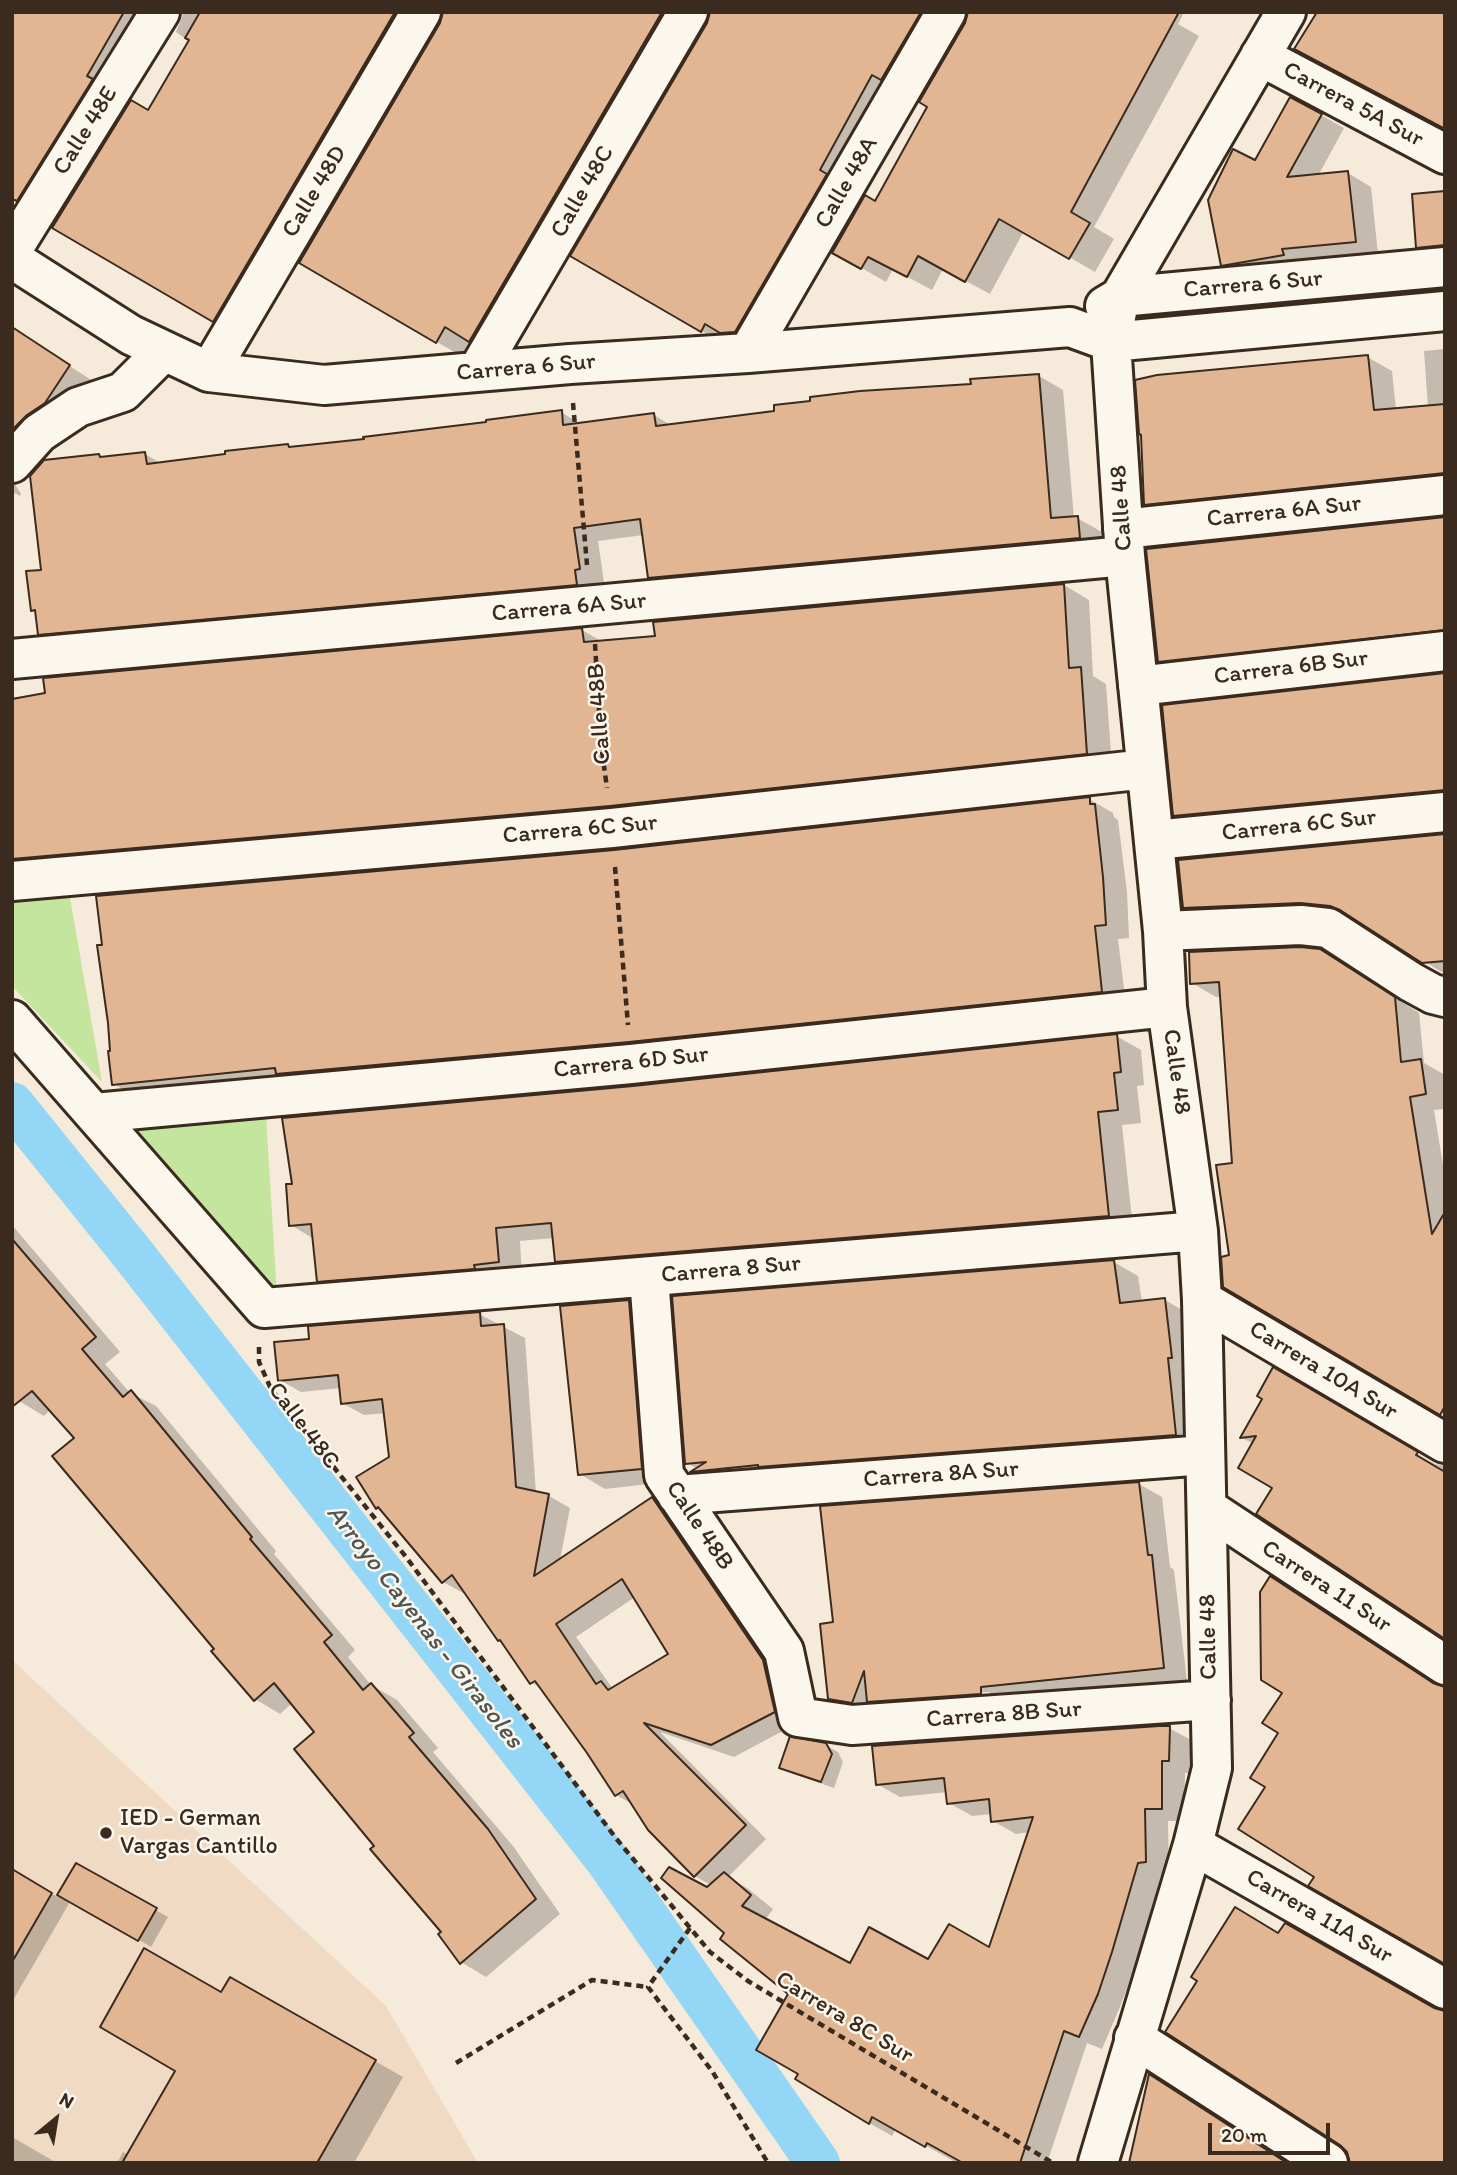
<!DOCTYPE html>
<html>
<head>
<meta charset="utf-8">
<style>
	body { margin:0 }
	#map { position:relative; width:1457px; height:2175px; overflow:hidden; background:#f6eada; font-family:Itim,sans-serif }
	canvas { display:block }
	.frame { position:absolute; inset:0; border:14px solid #3b2a1e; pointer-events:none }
	.north { position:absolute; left:21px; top:2084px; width:70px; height:70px; -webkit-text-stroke:5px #fbf7ec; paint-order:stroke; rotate:30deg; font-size:19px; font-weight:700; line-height:28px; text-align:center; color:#3b2a1e }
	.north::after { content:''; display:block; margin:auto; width:24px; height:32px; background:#3b2a1e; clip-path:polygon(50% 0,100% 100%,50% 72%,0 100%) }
	.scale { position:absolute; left:1208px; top:2123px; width:122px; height:32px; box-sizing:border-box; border:4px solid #3b2a1e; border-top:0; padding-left:9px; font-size:21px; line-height:24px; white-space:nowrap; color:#3b2a1e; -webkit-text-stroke:5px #fbf7ec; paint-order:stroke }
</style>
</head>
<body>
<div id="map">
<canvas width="1457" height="2175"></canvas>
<div class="frame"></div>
<div class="north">N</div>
<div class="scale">20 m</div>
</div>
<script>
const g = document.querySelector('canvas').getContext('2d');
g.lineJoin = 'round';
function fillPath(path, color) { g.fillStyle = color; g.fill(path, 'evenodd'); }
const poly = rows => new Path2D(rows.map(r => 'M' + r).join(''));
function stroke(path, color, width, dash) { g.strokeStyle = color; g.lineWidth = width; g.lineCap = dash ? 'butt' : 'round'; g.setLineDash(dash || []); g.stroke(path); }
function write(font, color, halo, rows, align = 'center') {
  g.font = font + ' Itim,sans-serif'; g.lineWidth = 5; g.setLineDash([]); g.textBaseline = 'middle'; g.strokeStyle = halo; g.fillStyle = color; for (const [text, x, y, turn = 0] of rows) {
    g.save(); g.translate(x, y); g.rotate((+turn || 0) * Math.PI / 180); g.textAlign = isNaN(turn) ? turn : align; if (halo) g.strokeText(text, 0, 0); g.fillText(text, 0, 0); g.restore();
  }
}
const built = poly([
	[12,1660,386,2006,478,2163,12,2163]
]);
const green = poly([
	[69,892,102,1082,12,986,12,896],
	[266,1116,277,1295,133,1126]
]);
const shadow = poly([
	[12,12,169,12,42,214,12,198],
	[184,12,430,12,239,334,54,228,149,113,190,42,176,32],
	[444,12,697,12,495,354,470,340,461,356,301,262,441,24],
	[711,12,955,12,760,345,726,345,573,255,709,24],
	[969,12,1184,12,1178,24,1199,36,1094,227,1114,239,1095,272,1024,231,990,294,943,269,932,290,893,269,886,282,834,252,876,204,930,106,967,24],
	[1321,115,1344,128,1318,176,1348,173,1371,187,1378,254,1245,278,1222,265,1256,163],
	[1445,193,1445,261,1442,261,1418,247],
	[12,329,93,381,70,416,15,474,16,486,21,494,20,496,15,493,12,497],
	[1445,349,1445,489,1170,518,1145,504,1367,357,1392,371,1396,410,1428,407,1424,351],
	[1039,376,1063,390,1074,518,1077,518,1102,532,1104,552,674,591,649,577,644,535,598,541,604,582,598,583,600,598,64,648,39,634,37,612,32,610,43,571,99,456,104,459,145,454,162,464,288,446,293,448,366,441,561,412,582,425,654,415,672,426],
	[1445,519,1445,645,1184,675,1159,661],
	[1064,585,1089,600,1093,676,1106,684,1112,767,12,872,12,698,582,630,603,642,657,638],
	[1445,675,1445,806,1200,829,1175,815],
	[1089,799,1113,813,1114,817,1118,820,1127,892,1129,938,1118,939,1126,1005,138,1098,114,1084,615,851],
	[1445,836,1445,974,1357,920,1326,916,1209,921,1184,907],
	[1345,966,1419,1013,1424,1063,1445,1075,1445,1109,1434,1110,1445,1177,1445,1415,1225,1286,1231,1256,1234,1164,1222,997,1216,997,1192,983],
	[1116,1036,1141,1050,1144,1085,1137,1086,1141,1123,1122,1125,1133,1229,581,1275,557,1261,554,1238,520,1241,522,1275,343,1295,319,1281,314,1239,291,1225,633,1088],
	[12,1225,120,1352,105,1364,130,1393,156,1406,276,1551,274,1554,355,1650,348,1657,371,1685,397,1700,438,1748,433,1752,513,1846,560,1914,486,1977,461,1962,443,1932,377,1846,316,1732,292,1703,280,1714,255,1699,217,1649,77,1438,51,1409,44,1416,19,1401,12,1393],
	[1114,1262,1138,1276,1142,1302,1165,1300,1189,1314,1199,1449,716,1485,693,1472,698,1469,687,1463],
	[628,1302,653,1316,666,1482,605,1489,580,1474],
	[479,1314,525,1338,536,1493,549,1496,570,1508,560,1560,653,1499,674,1512,785,1674,796,1724,734,1757,660,1732,766,1839,728,1877,747,1888,773,1909,765,1920,850,1965,929,1961,990,1949,1030,1832,1016,1834,993,1821,992,1814,972,1816,949,1803,948,1792,900,1797,877,1784,1169,1728,1193,1741,1192,1773,1185,1773,1184,1821,1168,1821,1169,1875,1161,1875,1135,1966,1120,2007,1102,2049,1087,2043,1047,2163,957,2163,896,2129,892,2136,869,2123,800,2073,790,1994,726,1932,708,1890,712,1886,695,1876,649,1829,634,1805,616,1795,542,1689,531,1682,467,1593,465,1594,443,1582,383,1511,377,1507,391,1458,386,1413,364,1415,342,1403,341,1388,301,1392,280,1380,311,1341],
	[635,1597,670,1655,613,1689,576,1637],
	[1274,1370,1435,1464,1445,1466,1445,1637,1274,1487,1254,1444,1242,1438,1265,1398],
	[1139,1484,1162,1497,1170,1567,1174,1570,1187,1681,853,1712,830,1698,835,1624],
	[990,1692,990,1695,888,1702,888,1699],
	[825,1745,838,1752,843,1762,834,1788,793,1774,781,1767],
	[76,1865,168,1917,151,1947,71,1900,12,2002,12,1871,58,1897],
	[230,1979,403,2077,354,2163,117,2163,123,2152,129,2155],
	[12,2137,57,2163,12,2163]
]);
const canal = poly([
	[12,1104,132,1253,608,1861,818,2163]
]);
const building = poly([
	[12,12,124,12,87,76,93,79,17,201,12,199,12,12],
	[200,12,395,12,213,322,52,228,131,100,148,110,189,40,185,38,200,12],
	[443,12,662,12,469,342,445,327,436,343,299,263,440,23,443,12],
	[710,12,921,12,881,80,872,75,820,170,827,174,735,332,720,333,705,324,701,332,570,256,707,23,710,12],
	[968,12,1179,12,1071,212,1090,223,1069,259,999,219,965,282,918,256,907,277,868,257,861,269,832,253,865,195,875,201,927,107,919,102,965,23,968,12],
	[1317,12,1445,12,1445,129,1294,49,1317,12],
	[1290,97,1322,114,1287,177,1348,171,1356,242,1282,249,1284,255,1221,266,1208,200,1233,149,1255,160,1290,97],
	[1445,191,1445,245,1416,248,1412,194,1445,191],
	[12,327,70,365,45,403,27,415,12,430,12,327],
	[1368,355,1374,410,1445,404,1445,473,1144,505,1141,435,1139,434,1135,380,1157,375,1368,355],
	[1039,374,1051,518,1078,516,1080,538,648,578,640,519,574,528,580,569,575,570,577,585,38,635,35,610,31,611,26,571,41,570,30,476,44,460,99,454,100,457,145,452,147,464,225,454,225,451,288,444,289,447,364,439,363,437,486,422,486,420,562,410,563,425,654,413,656,426,774,411,774,405,810,401,810,397,860,391,971,384,970,379,1039,374],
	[1445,517,1445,630,1158,662,1146,549,1445,517],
	[1064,584,1069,668,1081,667,1087,754,610,806,12,859,12,699,45,693,43,678,582,628,584,642,655,636,653,622,1064,584],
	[1445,673,1445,790,1173,816,1162,705,1445,673],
	[1090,797,1090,804,1095,804,1103,877,1106,925,1095,926,1102,992,629,1042,276,1074,275,1068,112,1085,108,1051,110,1051,108,1023,97,945,102,945,96,896,614,850,1090,797],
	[1445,834,1445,961,1422,963,1340,910,1330,906,1300,903,1183,908,1178,860,1445,834],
	[1300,947,1320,949,1395,997,1401,1062,1421,1059,1426,1094,1410,1097,1432,1234,1445,1212,1445,1406,1440,1415,1223,1287,1221,1257,1229,1255,1216,1165,1232,1163,1219,982,1190,984,1189,952,1300,947],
	[1117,1034,1121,1072,1114,1073,1118,1110,1098,1112,1109,1216,555,1262,551,1223,496,1228,499,1262,474,1265,475,1269,317,1282,311,1224,289,1226,286,1184,292,1184,282,1118,633,1086,1117,1034],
	[12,1239,96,1337,82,1349,123,1397,131,1390,252,1537,250,1539,332,1635,324,1642,363,1690,371,1683,414,1733,409,1737,488,1829,536,1899,460,1964,438,1934,441,1932,370,1849,374,1846,294,1749,314,1732,274,1683,254,1701,211,1651,214,1649,52,1456,74,1438,32,1391,12,1407,12,1239],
	[1114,1260,1120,1303,1165,1298,1172,1358,1168,1358,1176,1435,758,1467,758,1465,690,1472,706,1462,685,1464,672,1296,1114,1260],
	[629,1300,642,1469,578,1475,560,1306,629,1300],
	[480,1312,481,1326,504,1324,516,1487,549,1494,534,1576,652,1497,763,1660,775,1712,711,1745,644,1723,746,1825,694,1877,648,1830,623,1791,615,1796,587,1753,535,1681,530,1684,500,1640,498,1641,452,1575,442,1583,378,1507,376,1509,356,1477,389,1457,382,1399,341,1404,338,1375,278,1381,274,1342,309,1339,308,1326,480,1312],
	[622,1579,668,1654,608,1690,601,1681,596,1684,556,1624,622,1579],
	[1273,1367,1418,1452,1416,1455,1445,1472,1445,1639,1256,1514,1272,1488,1238,1468,1256,1436,1240,1438,1262,1399,1257,1396,1273,1367],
	[1139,1482,1148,1555,1152,1555,1164,1668,981,1687,981,1694,867,1702,864,1671,852,1703,828,1699,820,1624,833,1622,820,1506,1139,1482],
	[1270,1576,1433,1683,1445,1687,1445,1964,1308,1886,1314,1877,1238,1829,1265,1787,1250,1778,1278,1733,1262,1723,1282,1693,1261,1680,1260,1592,1270,1576],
	[1159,1726,1170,1726,1169,1761,1162,1761,1162,1809,1145,1809,1146,1862,1138,1863,1112,1952,1098,1994,1079,2037,1064,2031,1020,2163,963,2163,927,2143,925,2147,872,2117,869,2124,795,2079,798,2074,756,2050,788,1994,720,1939,724,1933,661,1878,669,1867,707,1887,724,1872,751,1895,742,1906,850,1963,869,1927,928,1959,949,1924,989,1947,1033,1817,991,1822,989,1799,947,1804,944,1778,876,1785,872,1746,1159,1726],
	[790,1736,826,1743,832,1754,821,1782,779,1768,790,1736],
	[76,1863,157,1908,138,1941,57,1895,76,1863],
	[12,1869,52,1893,12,1962,12,1869],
	[1235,1907,1278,1933,1285,1923,1434,2008,1445,2011,1445,2163,1350,2163,1347,2152,1340,2145,1165,2032,1197,1981,1191,1977,1235,1907],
	[144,1948,221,1992,230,1977,376,2060,317,2163,122,2163,175,2071,100,2027,144,1948],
	[1149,2074,1287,2163,1129,2163,1149,2074]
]);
const path = poly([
	[573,403,587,565],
	[595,644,601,744,607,788],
	[615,867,628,1025],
	[259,1347,259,1362,271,1389,406,1557,615,1837,710,1952,748,1981,1053,2163],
	[690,1928,648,1987,712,2071,768,2163],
	[456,2063,592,1980,648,1987]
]);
const minor = poly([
	[1260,56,1445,154],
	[12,250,160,12],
	[12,259,131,335,209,372,324,385,570,364,748,353,1070,327,1111,342,1445,311],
	[1105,306,1120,297,1445,267],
	[748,353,946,12],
	[209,372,421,12],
	[477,372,688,12],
	[12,463,39,433,78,407,123,392,164,351],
	[1123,529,1445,495],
	[12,659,1125,556],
	[1138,686,1445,651],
	[1154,840,1445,812],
	[12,881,612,828,1146,769],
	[1163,931,1301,925,1328,928,1411,982,1433,994,1445,997],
	[12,1020,264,1308,1198,1231],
	[94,1113,631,1064,1167,1007],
	[649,1277,664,1475,784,1651,798,1717,852,1725,1211,1700],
	[1202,1300,1445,1443],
	[677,1495,1205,1455],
	[1207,1508,1445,1665],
	[1193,1845,1445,1989],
	[1134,2038,1328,2163],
	[1098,2163,1193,1845,1212,1768,1202,1300,1198,1231,1167,1007,1163,931,1125,556,1111,342,1120,297,1286,12]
]);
const markers = [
	[106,1833,7,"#3b2a1e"]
];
const streetNames = [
	["Carrera 5A Sur",1353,105,28],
	["Calle 48E",86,131,-58],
	["Calle 48A",847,183,-60],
	["Calle 48D",315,192,-59],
	["Calle 48C",583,192,-60],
	["Carrera 6 Sur",1253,285,-5],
	["Carrera 6 Sur",526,368,-5],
	["Calle 48",1122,508,-94],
	["Carrera 6A Sur",1284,512,-6],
	["Carrera 6A Sur",569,608,-5],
	["Carrera 6B Sur",1291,668,-7],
	["Calle 48B",600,714,-94],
	["Carrera 6C Sur",1299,826,-6],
	["Carrera 6C Sur",580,830,-5],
	["Carrera 6D Sur",631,1063,-6],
	["Calle 48",1176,1072,82],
	["Carrera 8 Sur",731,1270,-5],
	["Carrera 10A Sur",1323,1371,31],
	["Calle 48C",303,1426,53],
	["Carrera 8A Sur",941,1475,-4],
	["Calle 48B",699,1526,56],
	["Carrera 11 Sur",1326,1587,33],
	["Calle 48",1209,1637,-91],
	["Carrera 8B Sur",1004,1715,-4],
	["Carrera 11A Sur",1319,1917,30],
	["Carrera 8C Sur",844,2018,31]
];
const poiNames = [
	["IED - German",120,1819],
	["Vargas Cantillo",120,1847]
];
const waterNames = [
	["Arroyo Cayenas - Girasoles",424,1627,52]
];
fillPath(built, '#f0dac4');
fillPath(green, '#c3e59e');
fillPath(shadow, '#0003');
stroke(canal, '#94d6f6', 44);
fillPath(building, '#e2b692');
stroke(building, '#3b2a1e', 2);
stroke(minor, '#3b2a1e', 44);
stroke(path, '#3b2a1e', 4.5, [7, 5]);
stroke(minor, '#fbf7ec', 38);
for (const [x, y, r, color] of markers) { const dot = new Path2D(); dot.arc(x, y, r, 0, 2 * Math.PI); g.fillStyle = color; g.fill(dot); stroke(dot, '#fbf7ec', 2.5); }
write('24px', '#3b2a1e', '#fbf7ec', streetNames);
write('24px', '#3b2a1e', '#fbf7ec', poiNames, 'left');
write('italic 26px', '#515554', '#fbf7ec', waterNames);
</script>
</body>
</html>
